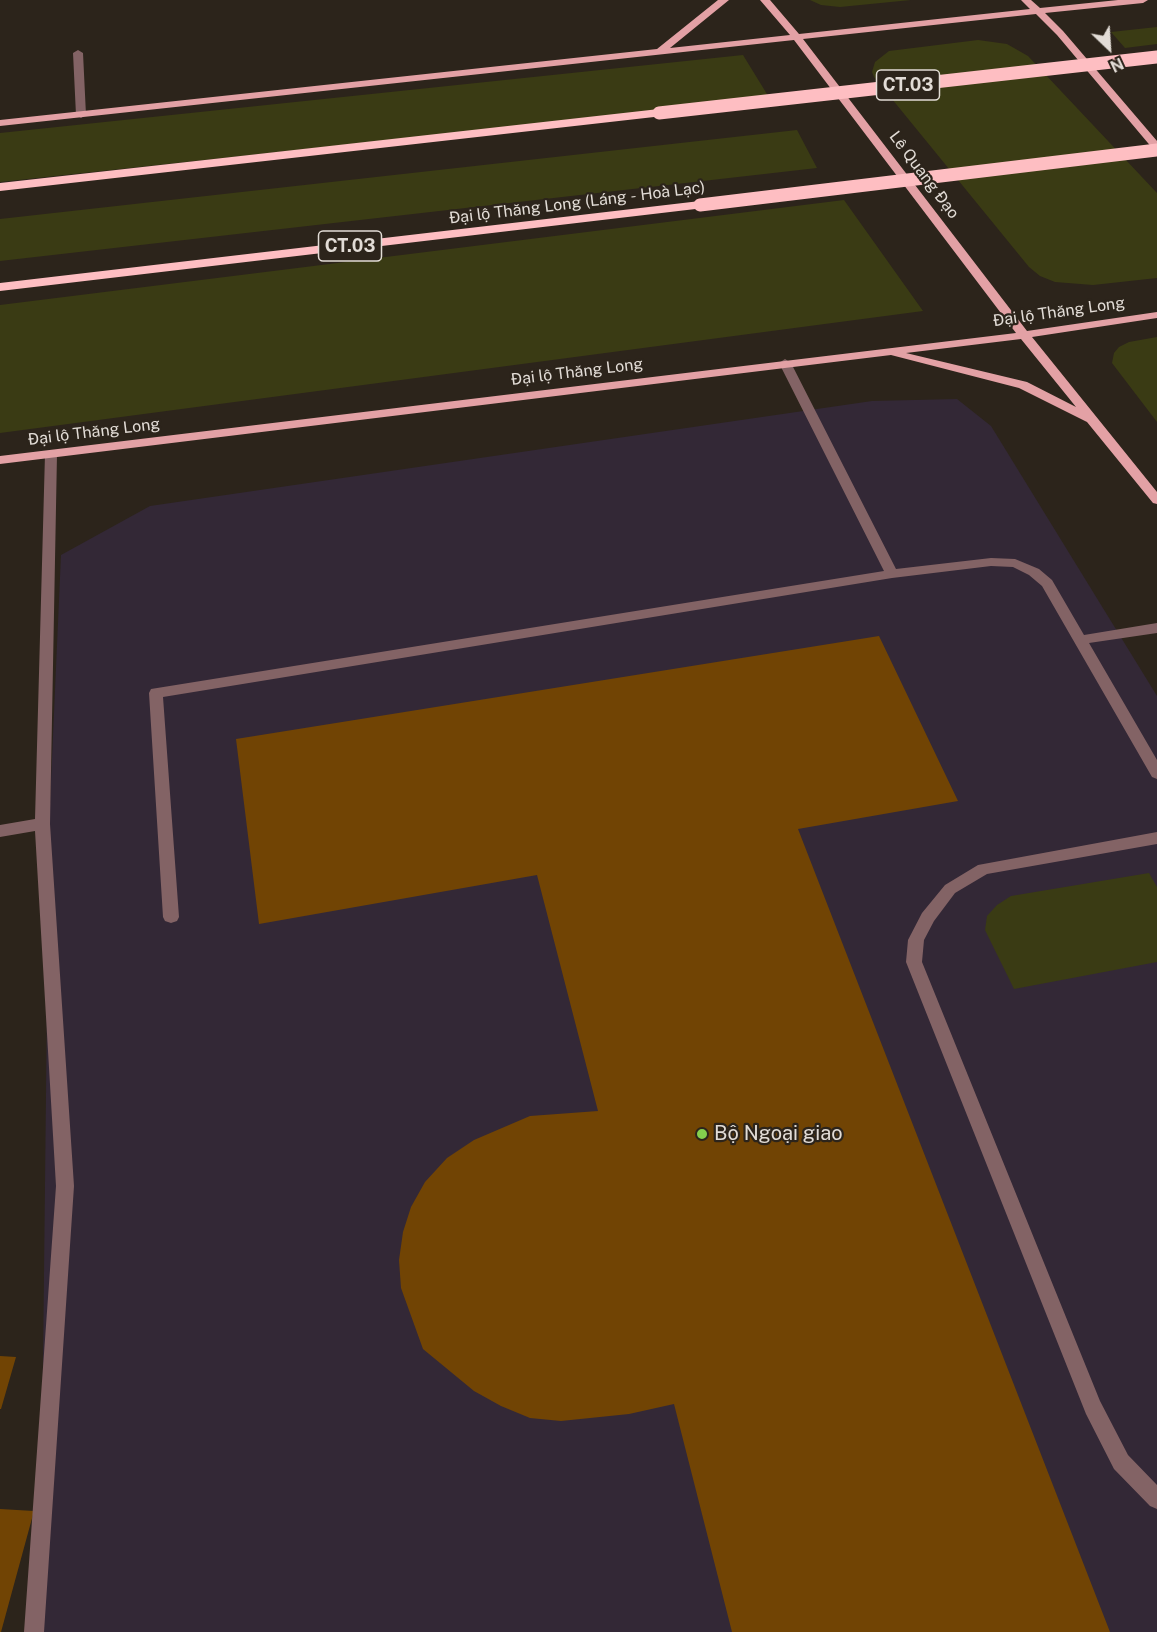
<!DOCTYPE html>
<html>
<head>
<meta charset="utf-8">
<style>
	body { margin:0 }
	#map { position:relative; width:1157px; height:1632px; overflow:hidden; background:#2c241b; font-family:"Public Sans",sans-serif }
	canvas { display:block }
	.north { position:absolute; left:1079px; top:18px; width:60px; height:60px; -webkit-text-stroke:4px #2c241b; paint-order:stroke; rotate:155deg; font-size:16px; font-weight:700; line-height:24px; text-align:center; color:#e2dcd6 }
	.north::after { content:''; display:block; margin:auto; width:21px; height:27px; background:#e2dcd6; clip-path:polygon(50% 0,100% 100%,50% 72%,0 100%) }
</style>
</head>
<body>
<div id="map">
<canvas width="1157" height="1632"></canvas>
<div class="north">N</div>
</div>
<script>
const g = document.querySelector('canvas').getContext('2d');
g.lineJoin = 'round';
function fillPath(path, color) { g.fillStyle = color; g.fill(path, 'evenodd'); }
const poly = rows => new Path2D(rows.map(r => 'M' + r).join(''));
function stroke(path, color, width, dash) { g.strokeStyle = color; g.lineWidth = width; g.lineCap = dash ? 'butt' : 'round'; g.setLineDash(dash || []); g.stroke(path); }
function write(font, color, halo, rows, align = 'center') {
  g.font = font + ' "Public Sans",sans-serif'; g.lineWidth = 4.5; g.setLineDash([]); g.textBaseline = 'middle'; g.strokeStyle = halo; g.fillStyle = color; for (const [text, x, y, turn = 0] of rows) {
    g.save(); g.translate(x, y); g.rotate((+turn || 0) * Math.PI / 180); g.textAlign = isNaN(turn) ? turn : align; if (halo) g.strokeText(text, 0, 0); g.fillText(text, 0, 0); g.restore();
  }
}
const commercial = poly([
	[957,399,991,426,1157,696,1157,1632,40,1632,49,826,61,555,150,506,872,401]
]);
const green = poly([
	[810,0,911,0,840,7,821,5],
	[1157,27,1157,44,1125,48,1111,32],
	[978,40,1007,44,1028,56,1157,193,1157,278,1093,285,1055,282,1040,276,1029,267,874,77,872,72,875,62,889,51],
	[743,55,770,99,0,182,0,133],
	[797,130,817,168,0,261,0,219],
	[844,200,923,311,0,433,0,305],
	[1157,337,1157,422,1112,363,1114,353,1119,347,1129,342],
	[1149,873,1157,887,1157,962,1014,989,985,930,987,916,997,905,1011,896]
]);
const building = poly([
	[879,636,958,801,798,829,1110,1632,732,1632,674,1404,629,1414,561,1421,530,1418,501,1406,474,1391,423,1349,401,1288,399,1260,403,1232,411,1207,425,1182,447,1158,474,1140,530,1116,598,1111,537,875,259,924,236,739],
	[0,1356,16,1357,1,1409,0,1409],
	[0,1509,34,1511,1,1632,0,1632]
]);
const minor = poly([
	[78,50,83,53,86,115,81,118,76,115,73,53,78,50],
	[785,359,791,363,896,569,991,558,1015,559,1039,569,1052,580,1084,635,1157,623,1157,633,1089,643,1157,760,1157,779,1152,777,1042,586,1029,575,1013,567,991,566,892,578,163,697,179,917,177,921,171,923,165,921,163,917,149,693,151,689,884,571,779,363,785,359],
	[51,450,57,454,50,824,74,1186,44,1632,24,1632,56,1186,35,831,0,837,0,825,35,819,45,454,51,450],
	[1157,832,1157,844,987,874,955,893,934,921,924,940,922,962,1100,1401,1128,1455,1157,1485,1157,1509,1150,1506,1114,1469,1086,1414,906,962,908,940,922,913,945,885,978,865,1157,832]
]);
const major = poly([
	[718,0,729,0,670,48,790,35,760,0,770,0,799,34,1030,9,1021,0,1031,0,1040,8,1118,0,1148,0,1143,3,1045,13,1063,31,1157,141,1157,150,1153,149,1057,35,1036,14,803,39,1027,331,1157,312,1157,318,1032,337,1157,492,1157,504,1153,503,1087,422,1019,388,891,355,0,464,0,456,1016,333,794,40,0,126,0,120,657,49,718,0],
	[1021,339,1076,407,1027,382,906,353,1021,339]
]);
const highway = poly([
	[659,109,665,113,663,116,0,191,0,183,659,109],
	[700,201,704,202,704,208,0,291,0,283,700,201]
]);
const highwayBridge = poly([
	[659,113,1157,57],
	[700,205,1157,150]
]);
const markers = [
	[702,1134,6,"#84d04e"]
];
const farStreetnames = [
	["Lê Quang Đạo",924,175,53],
	["Đại lộ Thăng Long (Láng - Hoà Lạc)",577,203,-7],
	["Đại lộ Thăng Long",1059,312,-8],
	["Đại lộ Thăng Long",577,372,-7],
	["Đại lộ Thăng Long",94,432,-7]
];
const shields = [
	[908,85,63],
	[350,246,63]
];
const shieldNames = [
	["CT.03",908,85],
	["CT.03",350,246]
];
const poiNames = [
	["Bộ Ngoại giao",714,1134]
];
fillPath(commercial, '#332836');
fillPath(green, '#3a3b14');
fillPath(building, '#714404');
fillPath(minor, '#836365');
fillPath(major, '#e3a1a5');
fillPath(highway, '#febec2');
stroke(highwayBridge, '#febec2', 13);
for (const [x, y, r, color] of markers) { const dot = new Path2D(); dot.arc(x, y, r, 0, 2 * Math.PI); g.fillStyle = color; g.fill(dot); stroke(dot, '#2c241b', 2); }
write('16px', '#e2dcd6', '#2c241b', farStreetnames);
for (const [x, y, w] of shields) { const box = new Path2D(); box.roundRect(x - w / 2, y - 15, w, 30, 4.5); g.fillStyle = '#2c241b'; g.fill(box); stroke(box, '#e2dcd6', 1.5); }
write('bold 18px', '#e2dcd6', null, shieldNames);
write('20px', '#e2dcd6', '#2c241b', poiNames, 'left');
</script>
</body>
</html>
